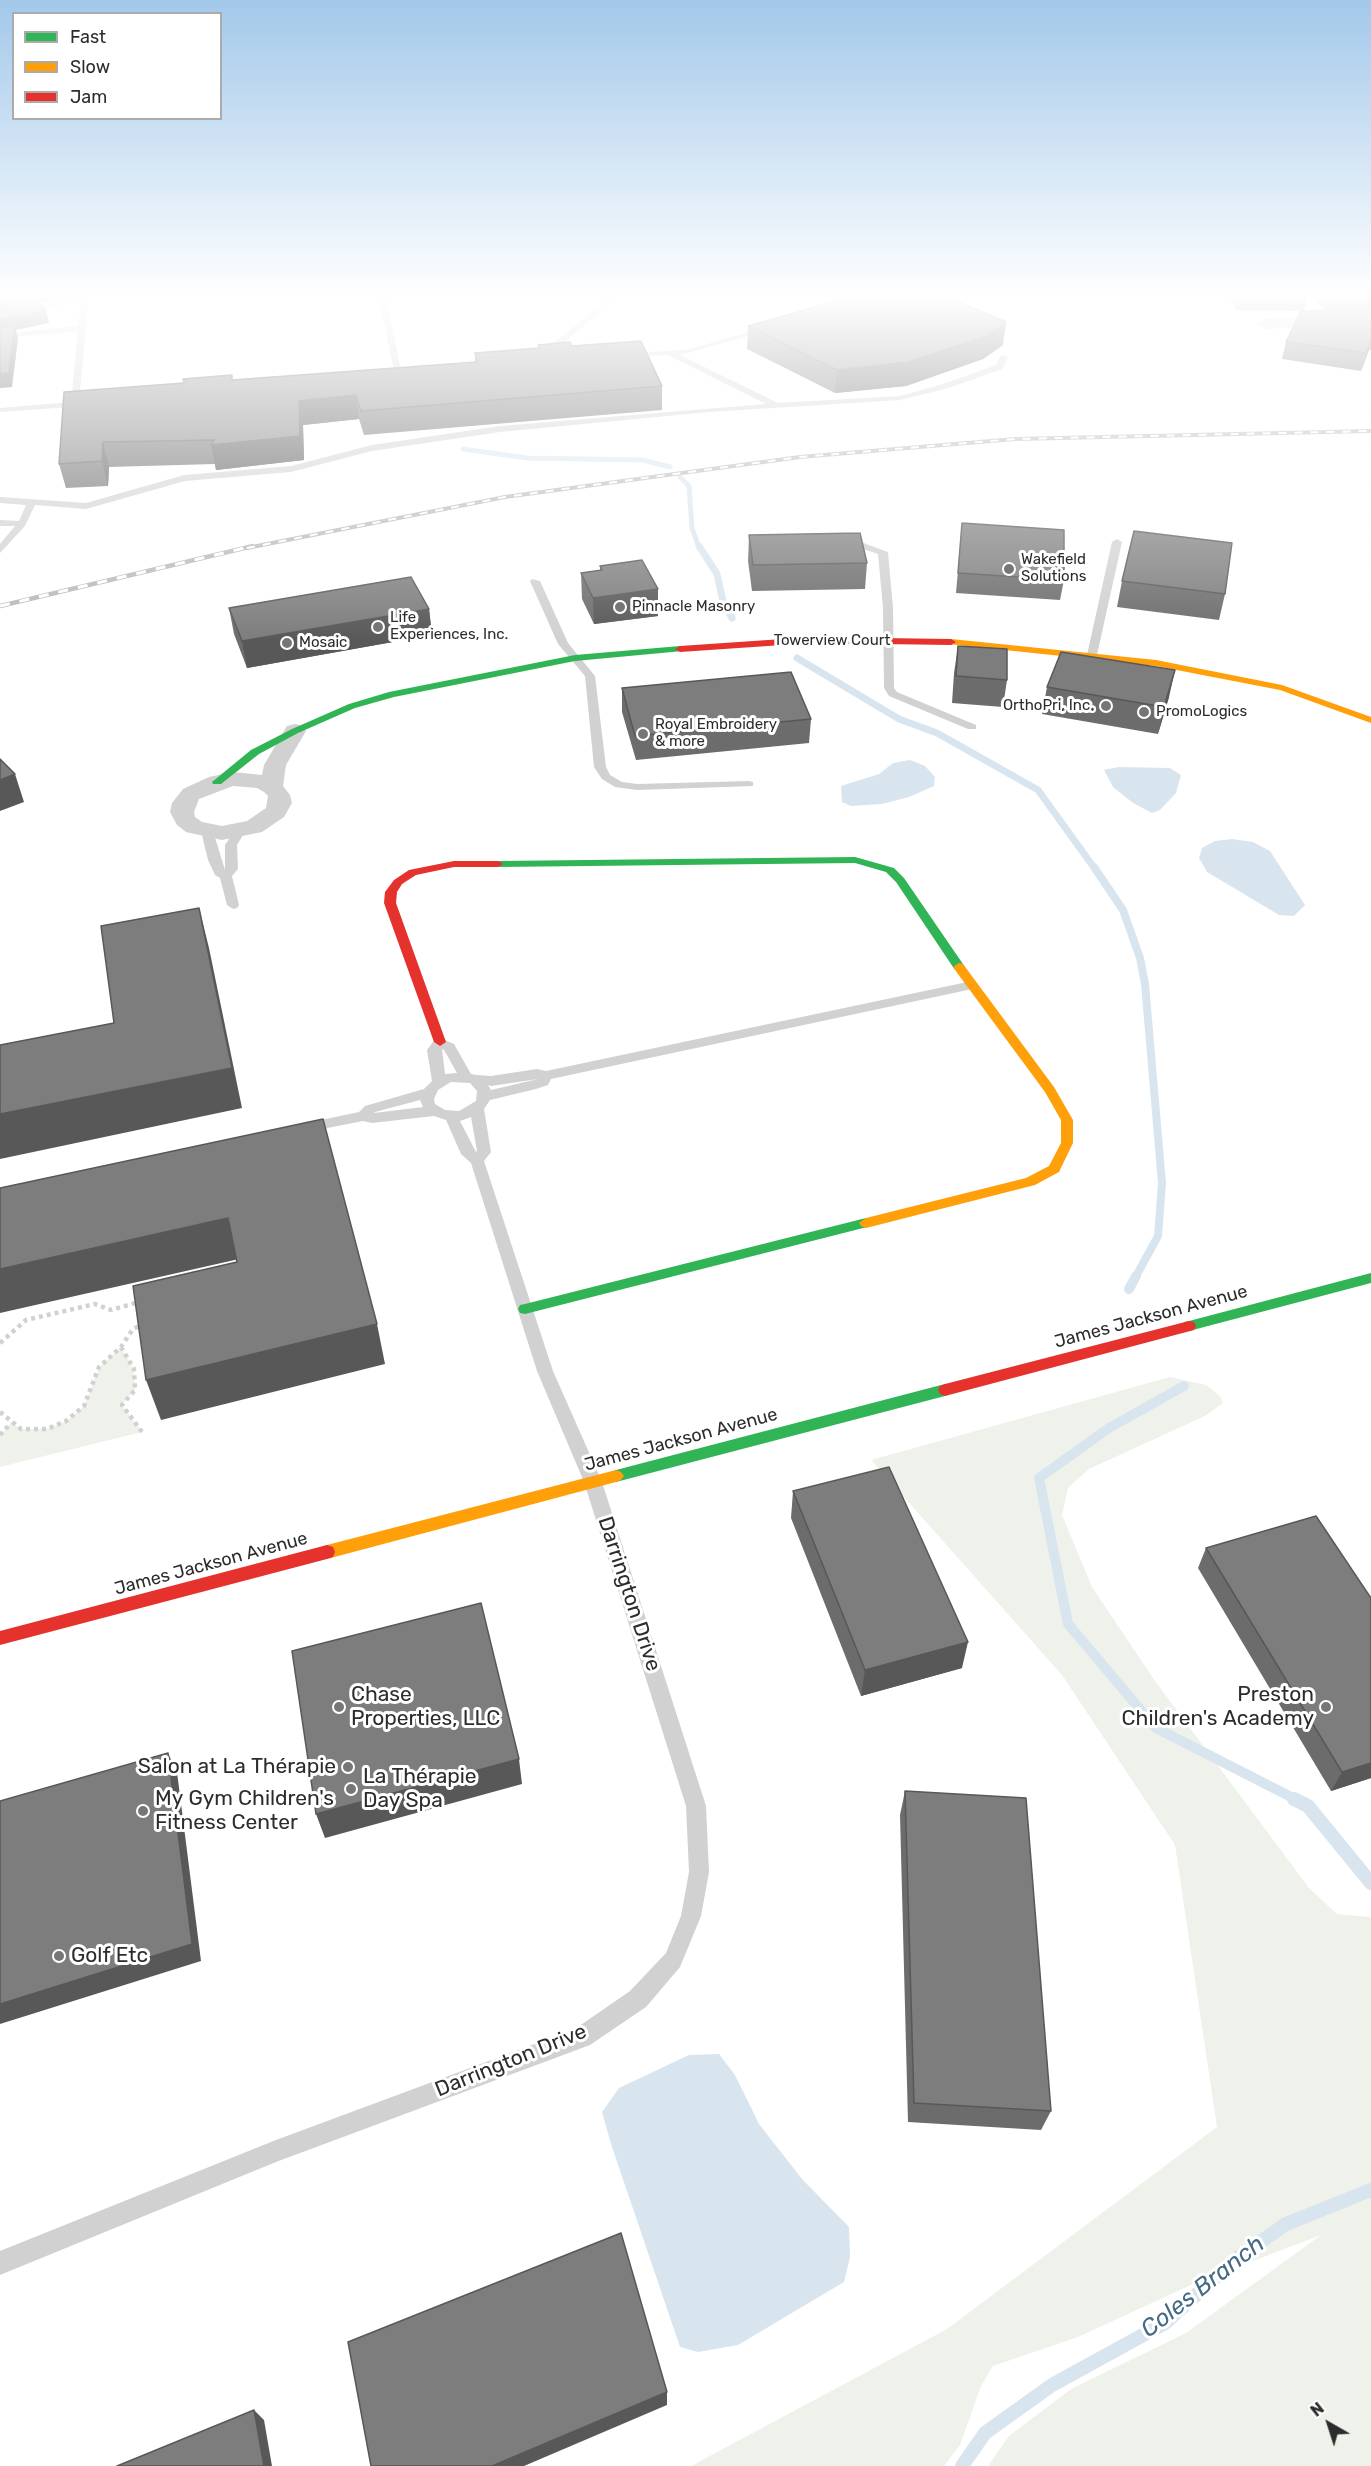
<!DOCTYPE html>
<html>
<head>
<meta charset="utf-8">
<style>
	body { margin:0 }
	#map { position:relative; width:1371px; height:2466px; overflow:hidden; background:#fff; font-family:Rubik,sans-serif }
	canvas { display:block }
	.legend { position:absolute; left:12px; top:12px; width:210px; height:108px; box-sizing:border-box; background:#fff; border:2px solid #ababab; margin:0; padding:8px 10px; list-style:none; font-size:18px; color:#2c2c2c }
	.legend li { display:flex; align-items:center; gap:12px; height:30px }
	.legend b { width:30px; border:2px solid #ababab }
	.north { position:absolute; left:1299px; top:2394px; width:60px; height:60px; -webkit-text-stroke:4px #fff; paint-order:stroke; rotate:321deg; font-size:16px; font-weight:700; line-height:24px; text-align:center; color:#2c2c2c }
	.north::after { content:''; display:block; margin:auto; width:21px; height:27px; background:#2c2c2c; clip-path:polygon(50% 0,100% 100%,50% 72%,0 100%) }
</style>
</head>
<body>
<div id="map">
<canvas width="1371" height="2466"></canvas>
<ul class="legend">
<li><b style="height:8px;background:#30b455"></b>Fast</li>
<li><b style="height:8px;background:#ff9f0a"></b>Slow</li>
<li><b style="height:8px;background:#e5322d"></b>Jam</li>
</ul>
<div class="north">N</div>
</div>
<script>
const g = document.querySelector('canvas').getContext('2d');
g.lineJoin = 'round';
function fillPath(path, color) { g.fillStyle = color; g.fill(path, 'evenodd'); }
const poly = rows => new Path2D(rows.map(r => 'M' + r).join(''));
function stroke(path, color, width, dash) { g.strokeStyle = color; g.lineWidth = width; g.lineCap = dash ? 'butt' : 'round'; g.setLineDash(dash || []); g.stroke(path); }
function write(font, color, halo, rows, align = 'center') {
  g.font = font + ' Rubik,sans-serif'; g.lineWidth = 6; g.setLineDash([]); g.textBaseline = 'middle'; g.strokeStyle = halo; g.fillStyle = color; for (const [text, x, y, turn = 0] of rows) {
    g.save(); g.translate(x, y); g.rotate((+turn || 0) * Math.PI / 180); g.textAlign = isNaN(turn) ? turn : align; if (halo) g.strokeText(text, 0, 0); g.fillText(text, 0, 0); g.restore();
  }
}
const green = poly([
	[121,1347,134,1369,135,1390,122,1405,142,1432,0,1467,0,1435,11,1423,22,1429,46,1429,67,1421,84,1406,99,1367],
	[1170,1377,1206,1385,1220,1396,1223,1403,1205,1416,1089,1469,1068,1488,1062,1515,1092,1587,1155,1681,1309,1888,1337,1914,1371,1917,1371,2466,988,2466,1009,2436,1071,2389,1186,2333,1321,2235,1193,2284,1078,2337,993,2366,981,2386,960,2445,944,2466,691,2466,947,2329,1217,2127,1175,1845,1062,1675,871,1460]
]);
const water = poly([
	[910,760,925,766,935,777,934,786,909,797,882,804,851,806,842,802,841,786,879,774,893,763],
	[1119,767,1170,768,1181,775,1176,793,1160,810,1152,813,1133,803,1113,787,1104,770],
	[1232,839,1253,842,1270,851,1305,905,1294,916,1279,915,1207,872,1199,858,1202,848,1215,841],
	[719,2054,735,2075,759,2124,802,2179,849,2227,850,2257,844,2282,738,2345,698,2352,680,2347,611,2144,602,2112,619,2088,689,2055]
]);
const streamFar4 = poly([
	[463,449,527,458,643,460,670,467],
	[680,477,689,486,692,528,699,548]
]);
const streamFar3 = poly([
	[699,546,717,574,723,601,732,618],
	[797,658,899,719,937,733,1038,790,1095,869]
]);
const streamFar2 = poly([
	[1094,867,1123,910,1140,958,1145,984,1162,1183,1158,1236,1135,1278]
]);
const streamFar1 = poly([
	[1129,1289,1136,1276],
	[1184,1386,1109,1428,1039,1478,1068,1624,1156,1728,1297,1800]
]);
const stream = poly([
	[1294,1799,1308,1806,1371,1883],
	[962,2466,985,2433,1052,2385,1165,2323,1236,2259,1286,2224,1371,2190]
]);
const path = poly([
	[0,1343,26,1320,95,1304,111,1310,139,1302],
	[121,1347,134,1369,135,1390,122,1405,142,1432],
	[0,1412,21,1429,47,1429,66,1421,84,1406,99,1367,121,1347,133,1329,142,1325],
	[0,1435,11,1423]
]);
const lane = poly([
	[81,296,89,296,79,402,85,402,85,406,0,412,0,408,71,402,78,331,0,338,0,334,78,326,81,301,0,317,0,313,81,296],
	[378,296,386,296,403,381,396,379,378,296],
	[613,296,621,296,545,358,539,358,539,354,613,296],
	[763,328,770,330,680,355,778,403,900,396,943,384,996,365,1001,355,1008,357,1002,369,949,388,900,400,709,412,500,432,372,451,291,472,185,481,86,509,35,505,25,526,0,553,0,544,15,526,0,526,0,520,19,521,26,505,0,503,0,497,86,503,184,475,291,466,372,445,500,426,766,404,668,355,628,357,624,355,628,353,686,350,763,328],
	[1117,539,1122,542,1097,655,1092,658,1087,655,1112,542,1117,539],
	[840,541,858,541,888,552,893,608,894,688,897,692,976,725,976,729,968,729,889,696,884,688,883,608,878,554,857,547,840,545,840,541],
	[532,579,540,581,568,643,595,676,606,767,610,775,622,782,637,784,749,781,753,782,753,786,637,790,615,787,602,779,594,767,585,676,558,644,530,581,532,579],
	[207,827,213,831,225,870,225,845,235,830,239,828,245,832,237,845,238,869,232,876,239,905,237,908,233,909,227,905,220,878,215,875,208,860,201,831,207,827],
	[972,981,978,985,977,988,551,1079,548,1085,536,1089,490,1100,484,1109,491,1152,484,1161,553,1371,602,1482,706,1806,709,1872,701,1916,680,1967,646,2007,590,2045,276,2162,0,2275,0,2251,276,2140,575,2029,630,1991,666,1953,681,1916,689,1872,686,1806,584,1482,537,1371,471,1163,461,1154,446,1120,434,1116,372,1123,363,1121,307,1132,300,1127,302,1124,359,1112,365,1106,424,1089,432,1081,427,1050,435,1039,440,1038,454,1044,471,1074,476,1075,491,1076,537,1069,546,1071,972,981],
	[442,1049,444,1050,457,1073,445,1074,442,1049],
	[538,1079,491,1090,488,1085,491,1086,538,1079],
	[451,1082,470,1083,477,1091,476,1101,459,1111,445,1110,435,1104,434,1099,438,1090,451,1082],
	[420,1100,423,1107,374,1113,375,1112,420,1100],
	[471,1117,477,1151,476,1152,460,1121,471,1117]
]);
const street = poly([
	[1371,313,1371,323,1264,329,1256,324,1264,319,1371,313],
	[295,724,303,726,306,731,286,765,283,786,290,795,292,803,284,817,262,832,222,840,186,832,177,825,170,812,172,803,183,789,209,777,233,772,262,775,264,765,284,731,287,726,295,724],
	[233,786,257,788,264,792,268,796,266,808,247,821,222,826,202,822,195,817,194,812,199,799,233,786]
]);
const fast = poly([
	[680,646,683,647,683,651,575,661,394,697,355,708,298,733,259,754,221,784,213,784,212,782,251,750,292,729,349,704,389,692,575,655,680,646],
	[855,857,894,868,904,878,965,967,963,970,955,970,896,882,886,872,855,863,498,867,493,864,498,861,855,857],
	[866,1218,873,1223,871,1226,525,1314,520,1313,518,1309,520,1305,525,1304,866,1218],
	[1371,1273,1371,1283,1189,1331,1184,1330,1182,1326,1184,1322,1189,1321,1371,1273],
	[945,1384,950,1386,952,1390,950,1394,945,1396,616,1482,611,1480,608,1476,611,1472,616,1470,945,1384]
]);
const slow = poly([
	[951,639,1156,660,1282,685,1371,717,1371,723,1280,690,1156,666,948,644,948,640,951,639],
	[959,963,963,964,1054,1087,1073,1120,1073,1143,1059,1172,1035,1185,866,1228,861,1226,859,1223,866,1218,1026,1178,1049,1166,1061,1143,1061,1120,1045,1092,955,970,953,967,959,963],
	[616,1470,621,1472,624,1476,621,1480,616,1482,327,1559,321,1557,319,1552,321,1547,327,1545,616,1470]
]);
const jam = poly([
	[812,637,951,639,956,642,951,645,812,643,680,652,675,649,680,646,812,637],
	[454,861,498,861,503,864,498,867,454,867,416,875,402,884,397,892,396,903,446,1042,440,1046,434,1042,384,903,385,892,394,880,409,870,454,861],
	[1189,1321,1194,1322,1196,1326,1194,1330,945,1396,940,1394,938,1390,940,1386,945,1384,1189,1321],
	[327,1545,333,1547,335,1552,333,1557,327,1559,0,1645,0,1631,327,1545]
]);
const railFar1 = poly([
	[247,548,505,497,800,457,1015,439,1371,431]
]);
const rail = poly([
	[0,606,253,546]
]);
const wall = poly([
	[1230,296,1307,296,1304,311,1236,310],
	[1310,296,1371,296,1371,350,1369,350,1361,371,1282,359,1286,342,1325,310],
	[748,326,1003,345,983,359,906,386,835,393,747,349],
	[538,345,572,346,662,386,662,410,364,435,359,419,303,425,304,460,216,470,215,464,109,467,108,486,66,488,59,464,233,380,475,362,475,353,539,348],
	[962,523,1064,580,1060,600,956,593],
	[749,535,867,563,865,589,752,591,748,561],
	[600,566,658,589,658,616,594,624,582,599,581,573,600,571],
	[1122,581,1225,594,1219,620,1117,607],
	[229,608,429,609,432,635,247,668,234,634],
	[958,646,1007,680,1003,707,952,703,954,673],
	[1047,687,1169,697,1158,734,1042,714],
	[622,688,811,719,809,743,636,760,622,712],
	[793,1491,962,1668,861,1696,791,1518],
	[1206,1548,1371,1778,1331,1791,1198,1568],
	[905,1791,1051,2111,1041,2130,908,2122,900,1815]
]);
const shadedWall = poly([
	[12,296,50,296,51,300,0,312,0,299],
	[46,310,49,323,16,330,18,339,12,387,0,388,0,320],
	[1006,322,1003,345,983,359,906,386,835,393,837,370],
	[1371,339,1369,350,1361,371,1366,353],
	[356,395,359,419,303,425,304,460,216,470,211,445,299,401],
	[103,442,109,467,108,486,102,461],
	[658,589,658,616,594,624,593,598],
	[429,609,432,635,247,668,242,641],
	[1175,670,1169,697,1158,734,1164,707],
	[15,774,24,802,0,811,0,780],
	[199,908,209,948,242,1108,0,1159,0,1114,232,1068],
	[228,1218,239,1259,0,1313,0,1269],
	[377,1324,385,1364,161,1420,146,1380],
	[968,1642,962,1668,861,1696,865,1670],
	[168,1753,177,1772,201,1961,0,2024,0,2004],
	[519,1759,522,1784,325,1838,316,1814],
	[1371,1763,1371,1778,1331,1791,1342,1772],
	[667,2392,667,2405,524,2466,492,2466],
	[254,2410,264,2420,272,2466,264,2466]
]);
const building = poly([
	[0,296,12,296,0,299,0,296],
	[854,296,945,296,1006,322,986,336,908,362,837,370,748,326,854,296],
	[1332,296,1357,296,1333,297,1332,296],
	[33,299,46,310,0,320,0,306,33,299],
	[1371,309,1371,339,1366,353,1286,342,1301,311,1371,309],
	[14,326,9,373,0,374,0,327,14,326],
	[641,341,662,386,361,411,356,395,299,401,300,436,211,445,214,440,103,442,102,461,59,464,64,392,184,383,183,379,232,375,232,380,477,362,475,353,540,348,538,345,570,342,572,346,641,341],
	[962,523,1064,530,1064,580,958,573,962,523],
	[1134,531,1232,543,1225,594,1122,581,1134,531],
	[860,533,867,563,753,565,749,535,860,533],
	[642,560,658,589,593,598,581,573,602,570,600,566,642,560],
	[411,577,429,609,242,641,229,608,411,577],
	[958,646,1007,649,1007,680,956,676,958,646],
	[1061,652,1175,670,1164,707,1047,687,1061,652],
	[791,672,811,719,635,736,622,688,791,672],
	[0,759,15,774,0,780,0,759],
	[199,908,232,1068,0,1114,0,1045,114,1023,101,926,199,908],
	[323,1119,377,1324,146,1380,133,1286,237,1262,228,1218,0,1269,0,1188,323,1119],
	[889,1467,968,1642,865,1670,793,1491,889,1467],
	[1316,1516,1371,1598,1371,1763,1342,1772,1206,1548,1316,1516],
	[481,1603,519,1759,316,1814,292,1651,481,1603],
	[168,1753,192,1944,0,2004,0,1801,168,1753],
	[905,1791,1026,1798,1051,2111,914,2103,905,1791],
	[621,2233,667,2392,492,2466,371,2466,348,2342,621,2233],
	[254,2410,264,2466,117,2466,254,2410]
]);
const markers = [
	[1009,569,6,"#767676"],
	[620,607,6,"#767676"],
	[378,627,6,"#767676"],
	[287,643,6,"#767676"],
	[1106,706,6,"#767676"],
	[1144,712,6,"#767676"],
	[643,734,6,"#767676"],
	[339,1707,6,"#767676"],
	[1326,1707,6,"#767676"],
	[348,1767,6,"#767676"],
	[351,1789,6,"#767676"],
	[143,1811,6,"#767676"],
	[59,1956,6,"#767676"]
];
const farPoinames = [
	["Wakefield",1021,560],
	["Solutions",1021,577],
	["Pinnacle Masonry",632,607],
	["Life",390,618],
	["Experiences, Inc.",390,635],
	["Mosaic",299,643],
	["OrthoPri, Inc.",1094,706,"right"],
	["PromoLogics",1156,712],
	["Royal Embroidery",655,725],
	["& more",655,742]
];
const farStreetnames = [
	["Towerview Court",832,641]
];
const streetNames = [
	["James Jackson Avenue",1151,1317,-15],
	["James Jackson Avenue",681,1440,-15],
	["James Jackson Avenue",211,1564,-15]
];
const nearStreetnames = [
	["Darrington Drive",629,1594,72],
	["Darrington Drive",511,2061,-22]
];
const nearPoinames = [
	["Chase",351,1695],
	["Properties, LLC",351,1719],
	["Preston",1314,1695,"right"],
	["Children's Academy",1314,1719,"right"],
	["Salon at La Thérapie",336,1767,"right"],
	["La Thérapie",363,1777],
	["Day Spa",363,1801],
	["My Gym Children's",155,1799],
	["Fitness Center",155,1823],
	["Golf Etc",71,1956]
];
const nearWaternames = [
	["Coles Branch",1203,2287,-38]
];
fillPath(green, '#eff2eb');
fillPath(water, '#d9e5ee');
stroke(streamFar4, '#d9e5ee', 5);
stroke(streamFar3, '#d9e5ee', 7);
stroke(streamFar2, '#d9e5ee', 8);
stroke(streamFar1, '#d9e5ee', 10);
stroke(stream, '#d9e5ee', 14);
stroke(path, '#d1d1d1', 4.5, [4, 4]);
fillPath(lane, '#d1d1d1');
fillPath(street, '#d1d1d1');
fillPath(fast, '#30b455');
fillPath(slow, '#ff9f0a');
fillPath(jam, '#e5322d');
stroke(railFar1, '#b8b8b8', 4);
stroke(rail, '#b8b8b8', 4.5);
stroke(railFar1, '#fff', 2, [8]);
stroke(rail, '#fff', 3, [10]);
fillPath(wall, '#6c6c6c');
fillPath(shadedWall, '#585858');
fillPath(building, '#7d7d7d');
stroke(building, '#585858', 1.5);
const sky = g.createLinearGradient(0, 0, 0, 641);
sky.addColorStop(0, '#a2c8ea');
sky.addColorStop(0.46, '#fff');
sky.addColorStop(1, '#ffffff00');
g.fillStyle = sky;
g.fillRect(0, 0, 1371, 641);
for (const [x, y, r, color] of markers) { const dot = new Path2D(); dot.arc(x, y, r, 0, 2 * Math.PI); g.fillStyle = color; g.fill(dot); stroke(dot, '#fff', 2); }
write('15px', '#2c2c2c', '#fff', farPoinames, 'left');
write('15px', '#2c2c2c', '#fff', farStreetnames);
write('18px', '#2c2c2c', '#fff', streetNames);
write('21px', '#2c2c2c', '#fff', nearStreetnames);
write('21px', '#2c2c2c', '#fff', nearPoinames, 'left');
write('italic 24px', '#446a84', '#fff', nearWaternames);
</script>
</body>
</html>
